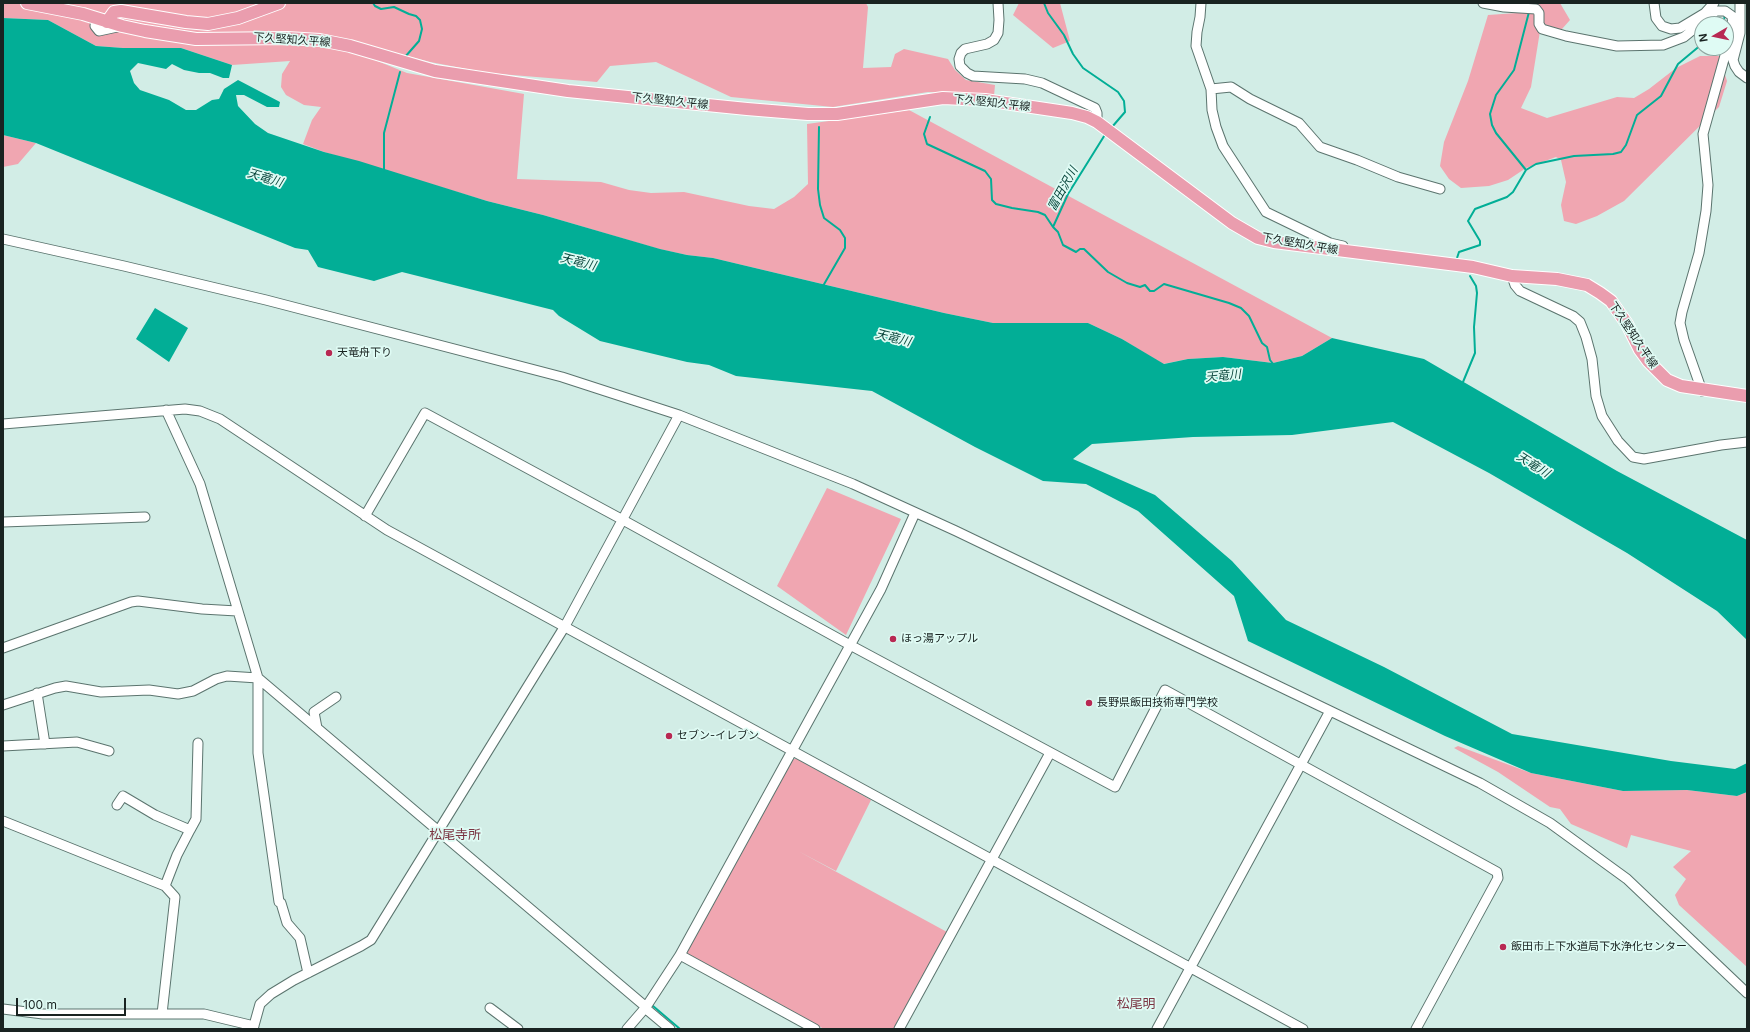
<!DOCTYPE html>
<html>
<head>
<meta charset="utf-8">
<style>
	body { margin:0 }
	#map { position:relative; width:1750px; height:1032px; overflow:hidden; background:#d2ede6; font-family:Inter,sans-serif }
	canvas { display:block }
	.frame { position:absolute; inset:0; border:4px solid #192321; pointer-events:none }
	.north { position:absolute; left:1694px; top:16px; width:40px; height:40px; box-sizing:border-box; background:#dffbf4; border:1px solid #90a5a0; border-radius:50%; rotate:261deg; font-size:11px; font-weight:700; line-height:16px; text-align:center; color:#192321 }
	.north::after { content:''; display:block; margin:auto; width:14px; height:18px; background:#b82852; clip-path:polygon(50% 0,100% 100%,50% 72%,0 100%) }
	.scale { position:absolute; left:16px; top:998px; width:110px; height:18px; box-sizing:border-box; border:2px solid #192321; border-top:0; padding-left:5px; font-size:12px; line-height:14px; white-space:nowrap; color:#192321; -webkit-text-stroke:3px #dffbf4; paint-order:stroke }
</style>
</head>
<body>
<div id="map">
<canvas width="1750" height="1032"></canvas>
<div class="frame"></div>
<div class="north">N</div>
<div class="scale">100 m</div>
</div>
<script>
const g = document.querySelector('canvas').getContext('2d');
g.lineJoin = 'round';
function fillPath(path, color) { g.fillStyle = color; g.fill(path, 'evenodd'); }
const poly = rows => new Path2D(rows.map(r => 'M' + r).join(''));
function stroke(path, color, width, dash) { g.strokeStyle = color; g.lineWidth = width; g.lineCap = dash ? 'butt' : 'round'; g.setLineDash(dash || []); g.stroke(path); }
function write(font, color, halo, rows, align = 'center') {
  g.font = font + ' Inter,"Noto Sans JP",sans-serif'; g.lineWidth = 3.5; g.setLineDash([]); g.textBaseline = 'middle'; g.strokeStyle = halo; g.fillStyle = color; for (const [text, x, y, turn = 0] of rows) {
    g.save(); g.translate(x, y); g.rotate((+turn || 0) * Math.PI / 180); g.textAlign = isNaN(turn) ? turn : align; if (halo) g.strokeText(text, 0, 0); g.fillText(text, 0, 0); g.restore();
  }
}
const green = poly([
	[3,3,866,3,868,7,863,68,891,67,895,54,904,49,948,59,955,70,966,80,995,85,994,96,928,92,833,107,731,97,656,62,610,66,597,82,488,73,430,62,355,42,365,56,407,73,524,94,517,179,601,182,629,190,651,193,684,192,749,206,774,209,794,197,808,184,807,124,909,110,1332,338,1302,356,1273,363,1223,357,1188,359,1163,364,1122,339,1088,323,993,323,944,313,713,258,687,255,659,249,543,215,487,201,324,152,303,144,312,120,321,107,304,105,286,95,281,87,282,74,290,61,232,65,181,48,123,48,96,46,48,20,3,18],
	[1019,3,1060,3,1070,41,1053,48,1013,15],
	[1528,3,1560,3,1570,20,1562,29,1540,31,1531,87,1521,108,1547,118,1617,97,1634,98,1649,89,1676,68,1700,56,1719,56,1727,81,1719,107,1624,201,1597,216,1576,224,1564,221,1561,205,1566,182,1561,160,1556,157,1526,168,1508,180,1489,186,1461,188,1449,179,1440,166,1444,142,1468,81,1488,15,1531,12],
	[3,135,36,143,18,164,3,167],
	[827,488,901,519,846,635,777,586],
	[1458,746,1531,773,1623,791,1687,790,1737,796,1747,792,1747,967,1679,905,1675,895,1686,879,1673,867,1691,851,1631,835,1627,848,1571,824,1560,809,1550,807,1498,772,1454,748],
	[792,759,797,759,871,800,836,871,798,851,947,932,894,1029,824,1029,686,954]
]);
const water = poly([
	[3,18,48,20,96,46,123,48,181,48,232,65,229,78,223,78,210,73,199,73,184,70,172,64,166,69,138,63,130,71,134,83,140,90,169,100,186,110,196,110,212,100,219,99,224,89,238,80,280,102,279,107,267,107,244,95,236,95,238,106,255,124,268,133,324,152,359,161,487,201,543,215,660,249,687,255,713,258,944,313,993,323,1088,323,1122,339,1164,364,1188,359,1223,357,1273,363,1302,356,1332,338,1424,359,1617,471,1747,540,1747,640,1717,611,1627,553,1489,473,1393,422,1292,435,1193,437,1092,444,1073,459,1155,495,1232,561,1286,620,1384,667,1512,734,1671,761,1735,769,1747,763,1747,792,1737,796,1687,790,1623,791,1531,773,1445,736,1248,641,1234,596,1138,511,1086,484,1043,481,975,447,872,391,736,376,709,365,687,362,600,341,559,316,553,310,402,272,374,281,318,267,308,250,295,248,36,143,3,135],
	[155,308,188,328,169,362,136,339]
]);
const stream = poly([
	[373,3,375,6,381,9,394,7,409,14,416,16,420,20,422,29,419,41,405,57],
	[1044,3,1048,13,1064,35,1073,54,1083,68,1118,92,1124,101,1125,112,1112,127],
	[1722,24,1725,16],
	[930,117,924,134,927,144,985,171,991,179,992,200,996,204,1012,208,1038,212,1045,215,1053,227],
	[819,127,818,189,820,205,824,218,840,230,845,238,845,248,823,286],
	[1106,133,1068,194,1053,227,1058,232,1063,245,1076,252,1080,249,1084,249,1108,272,1127,283,1140,287,1145,285,1150,291,1154,291,1164,284,1229,303,1241,308,1249,316,1262,343,1267,347,1270,360,1274,365],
	[1526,170,1496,133,1492,125,1490,114,1496,95,1514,70,1529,12],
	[384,171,384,133,400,72],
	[1459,261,1457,258,1459,252,1480,245,1480,241,1468,221,1475,209,1507,197,1513,192,1526,170,1536,164,1574,156,1613,154,1621,152,1626,145,1637,115,1661,96,1678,64,1702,44],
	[1463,382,1475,353,1474,327,1477,293,1476,286,1470,276],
	[653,1006,680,1029]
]);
const minor = poly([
	[998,3,999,20,998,33,994,40,987,44,965,49,961,53,959,59,960,66,967,73,973,76,1025,79,1042,83,1095,108,1097,113,1097,122],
	[1201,3,1200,17,1197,32,1196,46,1211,89,1212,110,1216,127,1223,146,1266,212,1330,243,1343,246],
	[1483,3,1504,7,1536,9,1539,13,1539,24,1542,29,1566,36,1617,46,1663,45,1684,37,1716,11,1725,11,1732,16,1733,27,1703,134,1708,185,1706,211,1699,253,1682,312,1680,323,1684,340,1702,391],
	[1654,3,1656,18,1662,26,1671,29,1680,28,1705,13,1714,3],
	[1740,3,1740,33,1733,60,1735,66,1739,72,1747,78],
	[96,18,95,26,99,31,122,26],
	[1211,89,1231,87,1250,99,1299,123,1320,147,1357,160,1398,177,1440,189],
	[3,239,124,266,266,300,562,377,679,415,853,484,956,531,1480,783,1550,823,1627,879,1747,993],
	[1512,276,1515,285,1520,291,1573,316,1580,322,1586,337,1592,359,1596,396,1602,416,1618,441,1633,457,1644,459,1721,445,1747,442],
	[166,410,200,484,258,678,258,753,279,902,281,903,287,923,300,938,308,973],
	[3,424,185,409,200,411,220,419,387,530,1303,1029],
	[365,516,425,413,623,520,850,645,1115,787,1165,690,1497,872,1498,878,1416,1029],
	[3,522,145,517],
	[3,648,131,602,138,601,202,609,237,611],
	[37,693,45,744],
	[3,705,55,688,66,686,101,692,149,690,178,694,193,691,216,679,227,676,258,678,646,1007],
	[317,728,314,712,336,697],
	[3,746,77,742,109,751],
	[117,805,123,796,155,815,190,830,177,855,165,886],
	[3,821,165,886,175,897,162,1014],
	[190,830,196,819,198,743],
	[680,955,815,1029],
	[490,1008,518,1029],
	[645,1008,670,1029],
	[3,1009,43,1014,204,1014,254,1026],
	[253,1029,260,1004,271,994,294,980,361,946,371,940,565,626,679,415],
	[627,1029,646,1007,680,955,881,589,915,513],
	[899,1029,1050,753],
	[1157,1029,1330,711]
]);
const major = poly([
	[27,3,83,14,122,26,145,31,196,39,287,38,320,40,350,46,435,71,568,91,747,109,808,114,837,114,943,98,985,100,1072,113,1087,117,1097,122,1232,223,1258,238,1274,242,1473,267,1512,276,1557,279,1587,285,1600,293,1611,301,1627,324,1640,350,1648,361,1667,380,1681,386,1747,396],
	[107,22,114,12,121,11,186,22,208,24,238,18,279,3]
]);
const markers = [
	[329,353,4,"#b82852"],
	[893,639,4,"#b82852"],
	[1089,703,4,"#b82852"],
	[669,736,4,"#b82852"],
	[1503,947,4,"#b82852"]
];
const streetNames = [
	["下久堅知久平線",292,40,4],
	["下久堅知久平線",670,101,6],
	["下久堅知久平線",992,103,6],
	["下久堅知久平線",1300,244,10],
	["下久堅知久平線",1633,335,56]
];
const poiNames = [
	["天竜舟下り",337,353],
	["ほっ湯アップル",901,639],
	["長野県飯田技術専門学校",1097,703],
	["セブン-イレブン",677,736],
	["飯田市上下水道局下水浄化センター",1511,947]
];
const waterNames = [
	["天竜川",265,178,17],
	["富田沢川",1063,189,-61],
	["天竜川",578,262,14],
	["天竜川",893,338,14],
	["天竜川",1223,376,-5],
	["天竜川",1533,465,32]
];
const quarterNames = [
	["松尾寺所",455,835],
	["松尾明",1136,1004]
];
fillPath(green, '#f0a6b1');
fillPath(water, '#02ae96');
stroke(stream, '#02ae96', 2);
stroke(minor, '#5b746e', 11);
stroke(major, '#fff', 14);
stroke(minor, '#fff', 9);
stroke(major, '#ea9dae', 12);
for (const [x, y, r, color] of markers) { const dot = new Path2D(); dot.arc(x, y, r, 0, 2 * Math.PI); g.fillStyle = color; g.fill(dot); stroke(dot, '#dffbf4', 1.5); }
write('11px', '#192321', '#dffbf4', streetNames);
write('11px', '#192321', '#dffbf4', poiNames, 'left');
write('italic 12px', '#0c483e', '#dffbf4', waterNames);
write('13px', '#7b3442', '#dffbf4', quarterNames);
</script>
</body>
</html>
